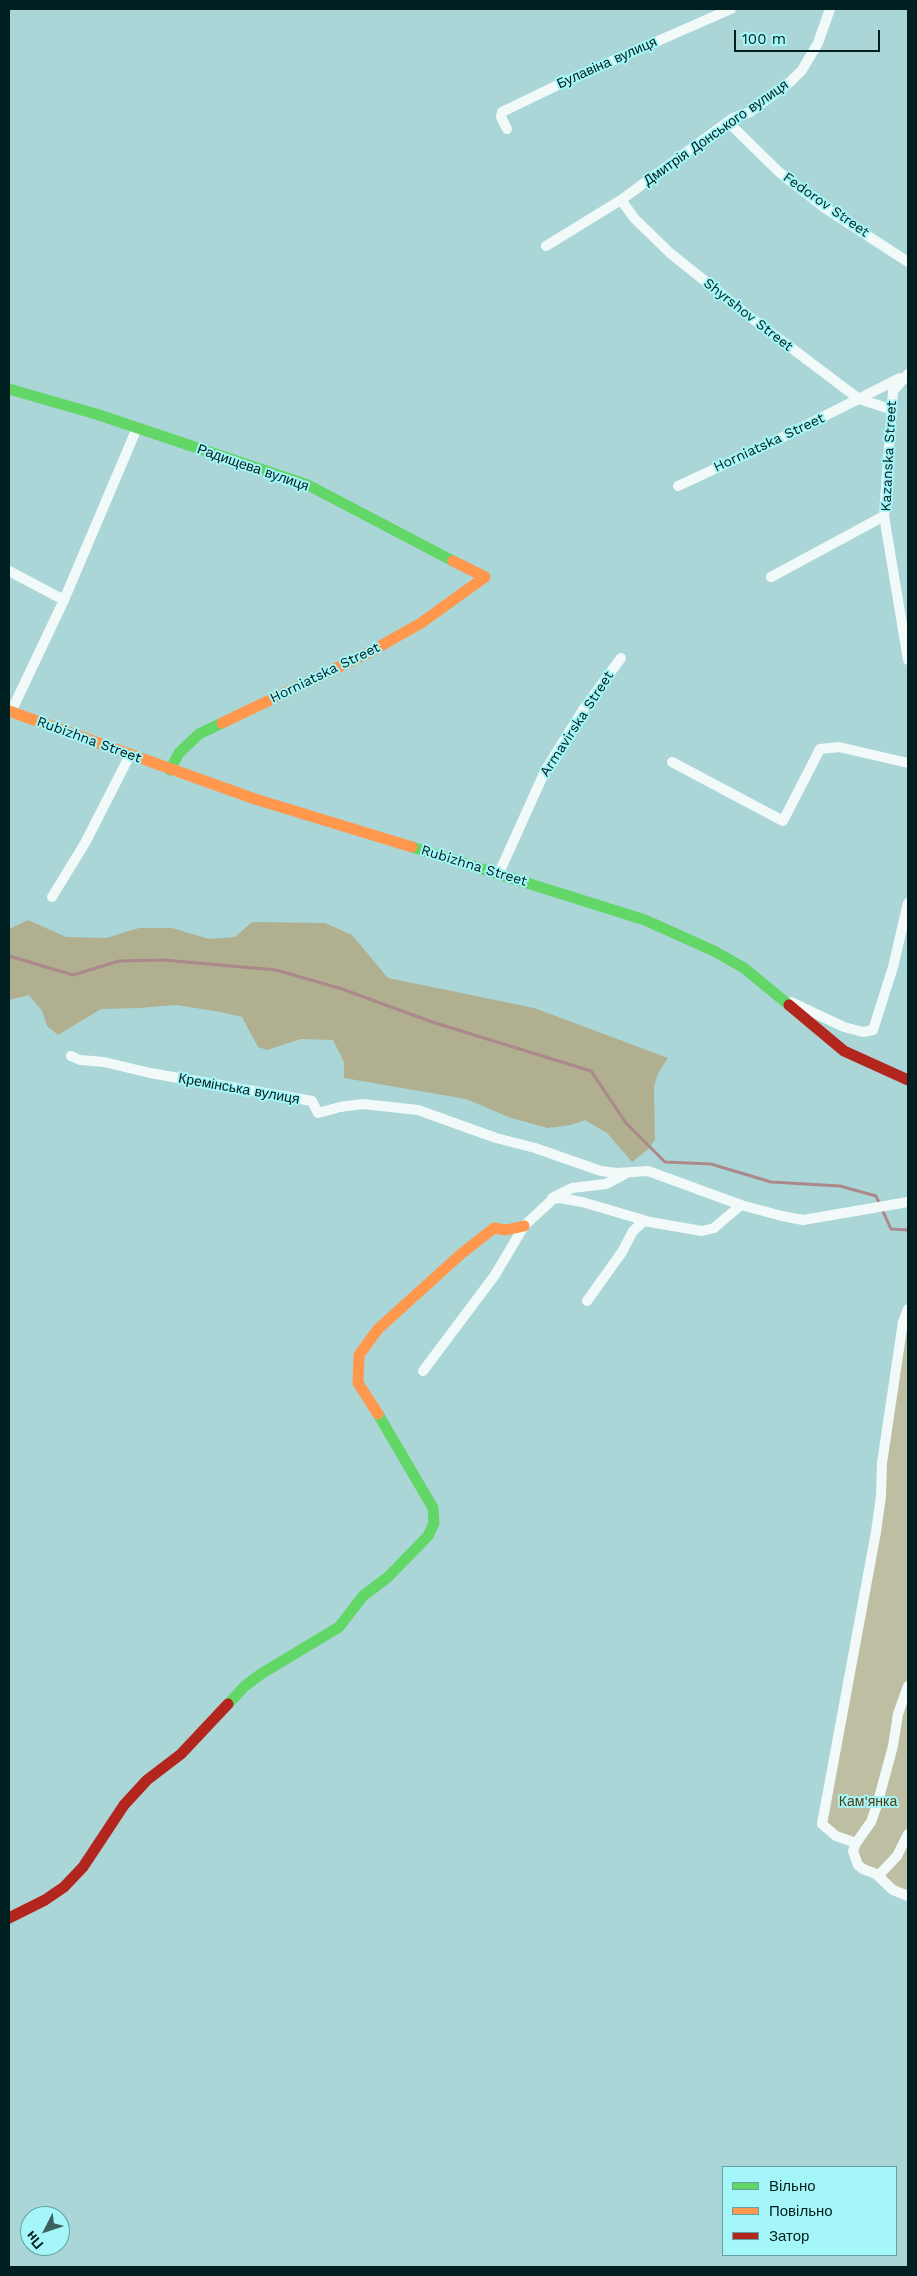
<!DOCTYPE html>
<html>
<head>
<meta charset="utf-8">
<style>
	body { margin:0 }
	#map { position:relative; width:917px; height:2276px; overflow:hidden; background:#abd6d8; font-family:"Work Sans",sans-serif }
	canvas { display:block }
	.frame { position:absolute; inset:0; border:10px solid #001f20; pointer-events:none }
	.legend { position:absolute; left:722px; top:2166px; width:175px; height:90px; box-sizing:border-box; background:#a5f6f8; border:1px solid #63a0a2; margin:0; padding:6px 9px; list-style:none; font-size:15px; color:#001f20 }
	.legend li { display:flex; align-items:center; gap:10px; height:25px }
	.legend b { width:25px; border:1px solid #63a0a2 }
	.north { position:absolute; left:20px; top:2206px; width:50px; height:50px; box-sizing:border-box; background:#a5f6f8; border:1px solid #63a0a2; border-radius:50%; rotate:229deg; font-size:14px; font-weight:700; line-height:20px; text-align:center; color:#001f20 }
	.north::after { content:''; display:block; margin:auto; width:18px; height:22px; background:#3c5f60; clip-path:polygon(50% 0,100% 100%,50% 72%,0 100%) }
	.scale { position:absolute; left:734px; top:30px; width:146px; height:22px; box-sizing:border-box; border:2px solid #001f20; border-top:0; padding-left:6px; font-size:15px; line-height:18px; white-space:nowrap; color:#001f20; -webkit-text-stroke:4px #a5f6f8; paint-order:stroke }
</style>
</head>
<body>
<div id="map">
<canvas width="917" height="2276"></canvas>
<div class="frame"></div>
<ul class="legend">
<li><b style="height:6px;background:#63d668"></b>Вільно</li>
<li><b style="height:6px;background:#ff974d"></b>Повільно</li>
<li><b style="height:6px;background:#b3261e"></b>Затор</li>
</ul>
<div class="north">Пн</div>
<div class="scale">100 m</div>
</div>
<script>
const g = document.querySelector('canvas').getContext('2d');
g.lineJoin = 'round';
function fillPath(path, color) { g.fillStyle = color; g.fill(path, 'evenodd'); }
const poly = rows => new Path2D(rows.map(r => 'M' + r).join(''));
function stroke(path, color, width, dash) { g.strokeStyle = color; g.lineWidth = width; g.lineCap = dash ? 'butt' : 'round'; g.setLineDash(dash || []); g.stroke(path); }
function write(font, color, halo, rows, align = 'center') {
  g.font = font + ' "Work Sans",sans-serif'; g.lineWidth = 4; g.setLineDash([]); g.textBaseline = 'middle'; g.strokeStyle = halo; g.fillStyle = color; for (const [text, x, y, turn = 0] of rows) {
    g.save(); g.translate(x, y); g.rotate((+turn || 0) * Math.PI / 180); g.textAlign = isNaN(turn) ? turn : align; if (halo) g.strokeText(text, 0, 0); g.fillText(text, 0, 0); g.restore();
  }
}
const green = poly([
	[908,1314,908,1894,860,1863,858,1850,825,1824]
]);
const forest = poly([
	[28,920,66,937,106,938,139,928,172,928,209,939,235,937,252,922,325,923,352,935,388,978,534,1008,668,1058,658,1073,654,1087,655,1140,648,1149,632,1162,607,1133,585,1120,571,1125,548,1128,511,1118,466,1099,344,1078,344,1062,333,1040,301,1039,267,1050,258,1047,242,1017,221,1012,176,1005,140,1008,101,1009,58,1035,47,1026,42,1011,29,995,9,1000,9,929]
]);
const stream = poly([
	[9,956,73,975,119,961,164,960,276,970,342,989,432,1022,591,1071,626,1123,665,1162,711,1164,771,1182,840,1186,876,1196,891,1229,908,1230]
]);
const street = poly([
	[728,122,779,172,825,208,908,262],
	[507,129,501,117,502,112,564,82,731,9],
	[621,200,635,219,670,253,745,313,859,399,890,409],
	[546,246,621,200,733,118,750,112,788,84,802,70,818,43,830,9],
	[908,374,893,391,884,516,908,660],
	[678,486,777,440,900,378],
	[9,571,64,600],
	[771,577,884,516],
	[11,712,64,600,137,428],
	[672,762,783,821,820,749,839,747,908,763],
	[499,873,545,771,583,710,621,658],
	[52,897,85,843,130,755],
	[791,1002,844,1027,863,1032,873,1030,893,967,908,903],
	[71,1056,80,1060,104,1062,150,1073,312,1101,318,1113,340,1107,363,1104,418,1110,496,1138,535,1148,601,1171,617,1173,648,1171,741,1205],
	[552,1198,572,1188,606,1184,625,1174],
	[587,1301,622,1252,633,1231,644,1221,702,1231,714,1228,741,1205,782,1216,803,1220,908,1202],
	[423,1371,495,1275,524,1226,553,1199,560,1198,582,1202,647,1221],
	[908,1686,898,1714,893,1746,877,1805,871,1822,856,1843,853,1851,858,1865,863,1869,876,1874,893,1890,908,1896],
	[856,1843,836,1836,822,1824,876,1532,881,1496,882,1463,903,1322,908,1309],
	[878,1876,897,1856,908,1834]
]);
const fast = poly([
	[9,389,96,414,308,485,453,561],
	[170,770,179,753,199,734,222,723],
	[412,847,645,920,714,951,744,968,789,1005],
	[228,1704,245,1686,261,1674,339,1627,363,1596,388,1577,428,1536,434,1523,433,1508,378,1414]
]);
const slow = poly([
	[9,711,255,799,412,847],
	[222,723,370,652,421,623,485,577,453,561],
	[378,1414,358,1383,359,1355,378,1329,461,1254,494,1228,506,1230,524,1226]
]);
const jam = poly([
	[789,1005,844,1051,908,1080],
	[9,1918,45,1900,64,1887,83,1867,124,1805,147,1780,181,1754,228,1704]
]);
const streetNames = [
	["Булавіна вулиця",607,63,-24],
	["Дмитрія Донського вулиця",716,133,-35],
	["Fedorov Street",826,205,35],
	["Shyrshov Street",748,315,38],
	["Horniatska Street",769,443,-25],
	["Kazanska Street",889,456,-87],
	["Радищева вулиця",253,468,19],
	["Horniatska Street",325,673,-26],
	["Armavirska Street",577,724,-57],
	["Rubizhna Street",89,740,20],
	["Rubizhna Street",474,866,17],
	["Кремінська вулиця",239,1089,10]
];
const parkNames = [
	["Кам'янка",868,1802]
];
fillPath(green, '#bdbea2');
fillPath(forest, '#b0af8f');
stroke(stream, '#ab888a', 3);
stroke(street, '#f2f9f9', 10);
stroke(fast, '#63d668', 11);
stroke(slow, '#ff974d', 11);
stroke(jam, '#b3261e', 11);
write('14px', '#001f20', '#a5f6f8', streetNames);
write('14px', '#563d0c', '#a5f6f8', parkNames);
</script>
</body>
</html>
